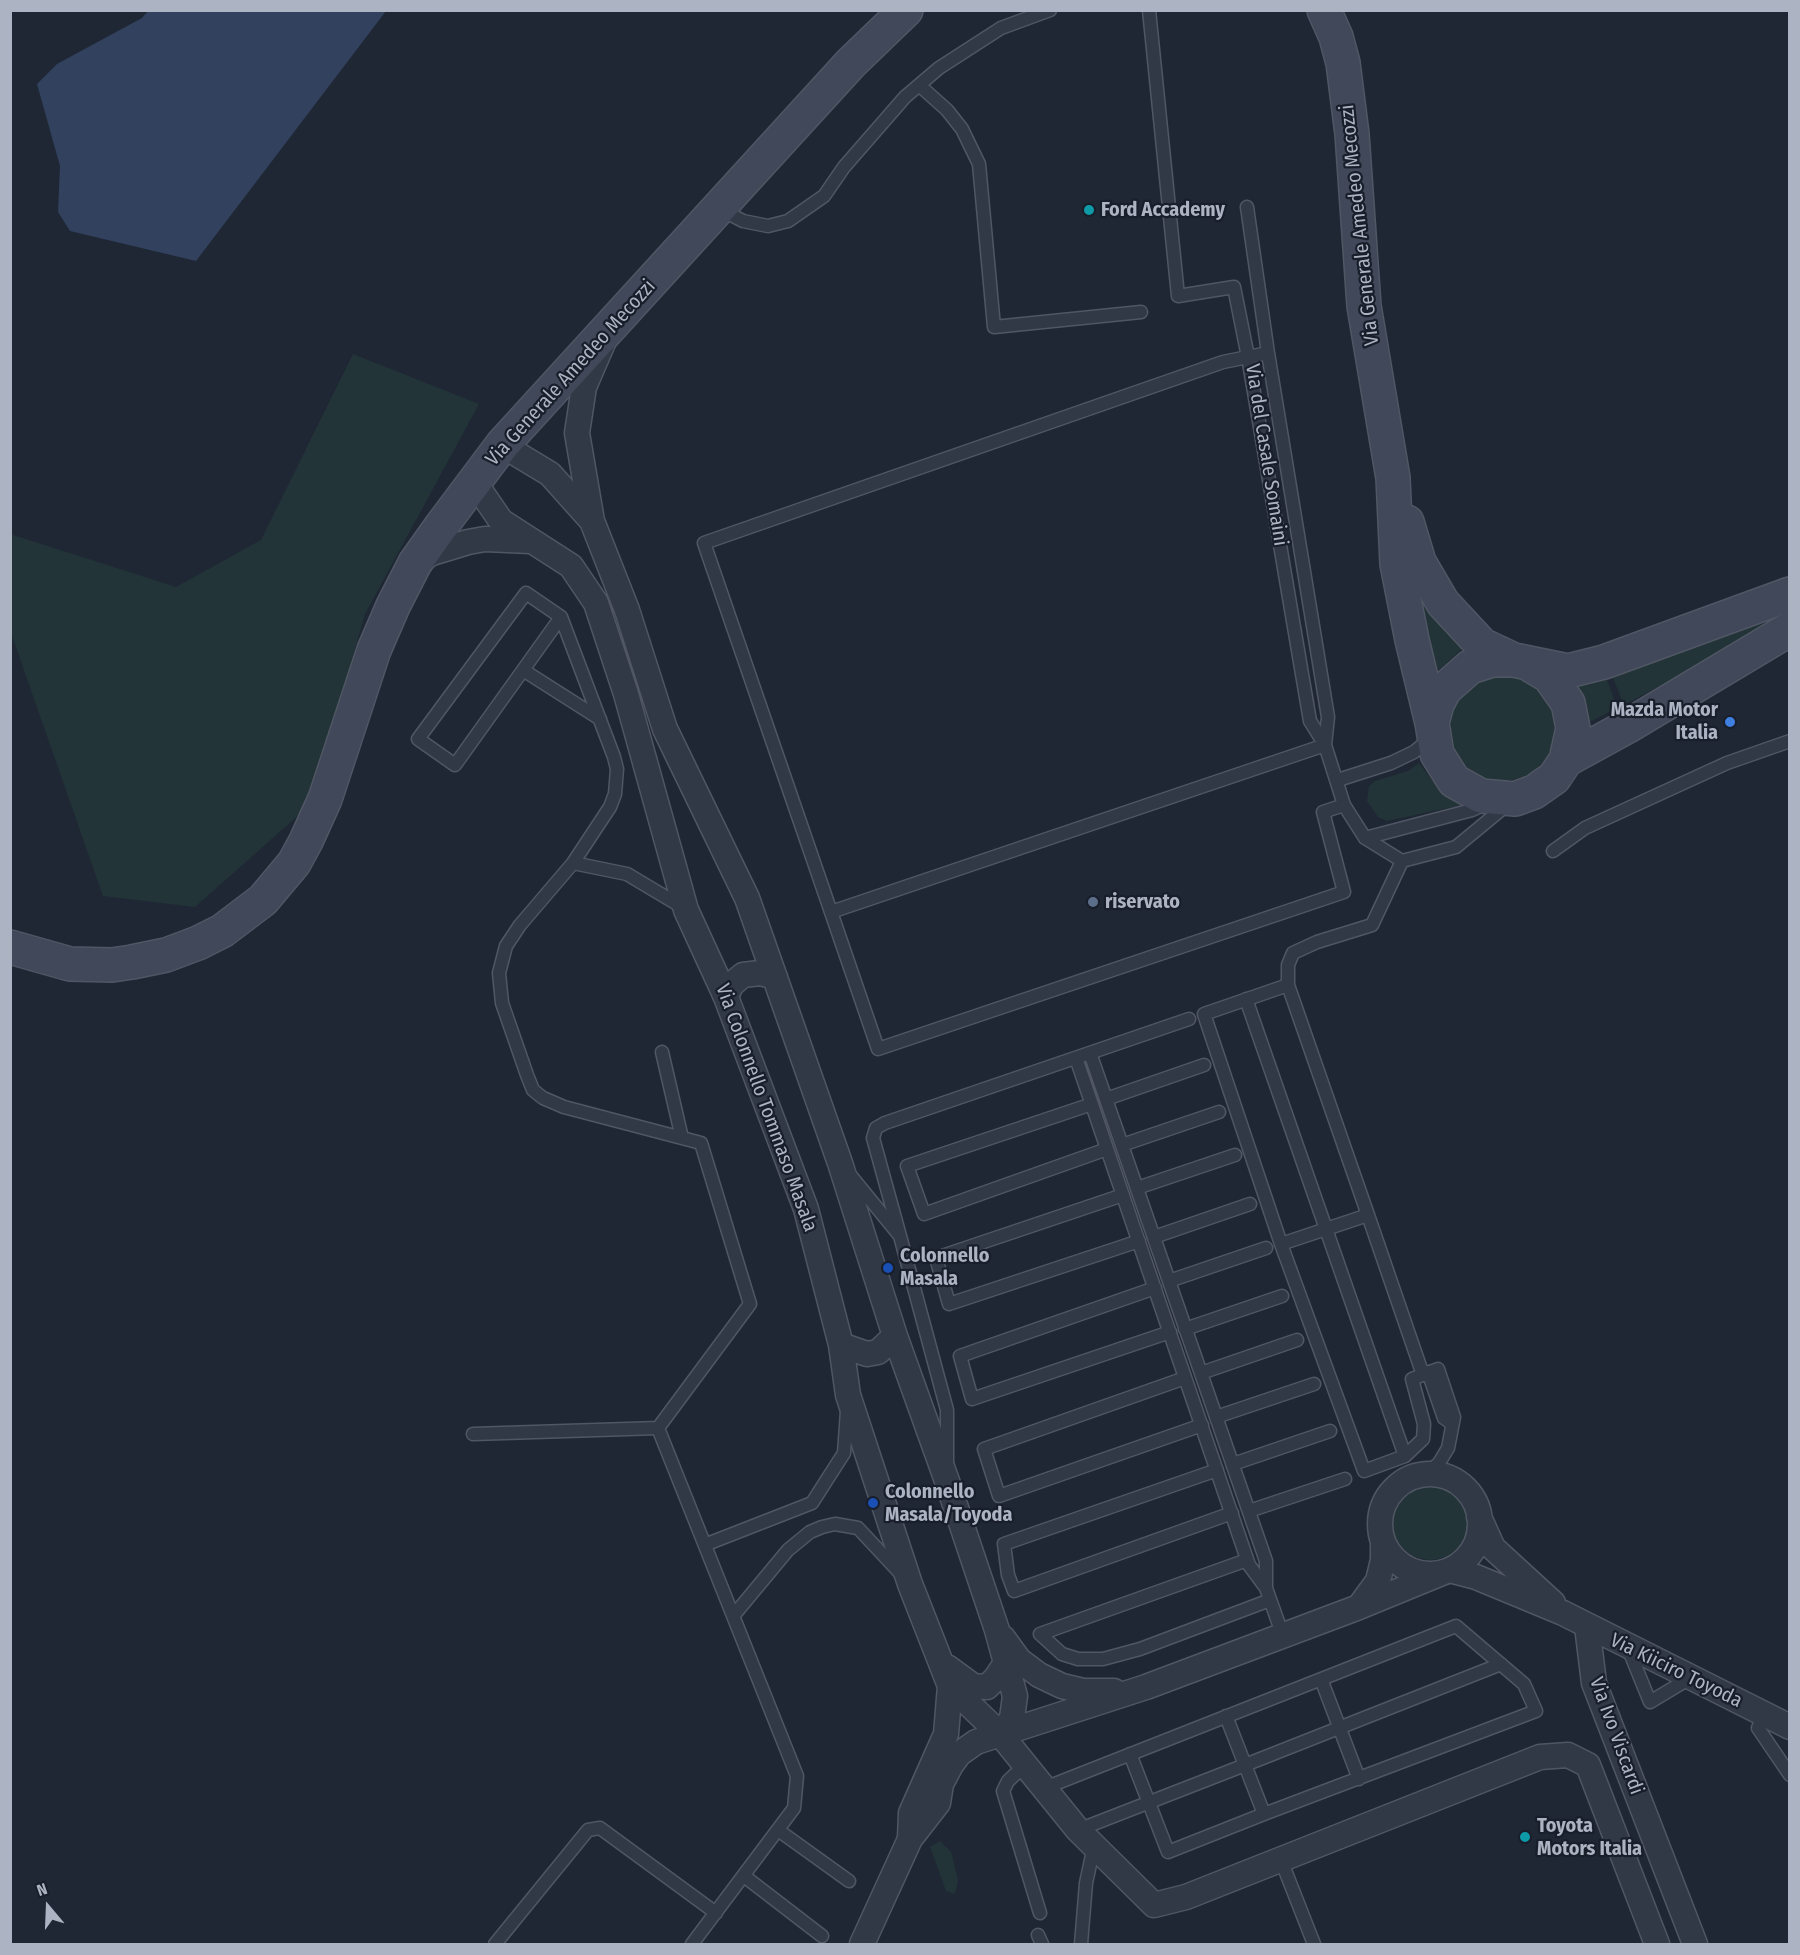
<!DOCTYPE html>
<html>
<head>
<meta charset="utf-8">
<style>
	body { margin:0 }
	#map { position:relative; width:1800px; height:1955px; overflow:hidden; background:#1f2735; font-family:"Fira Sans Condensed",sans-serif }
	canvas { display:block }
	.frame { position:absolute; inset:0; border:12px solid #acb3c3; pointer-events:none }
	.north { position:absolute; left:18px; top:1877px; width:60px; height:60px; -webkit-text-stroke:4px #181e2a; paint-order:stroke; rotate:341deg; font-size:16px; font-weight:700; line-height:24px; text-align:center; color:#acb3c3 }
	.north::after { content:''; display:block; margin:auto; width:21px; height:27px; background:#acb3c3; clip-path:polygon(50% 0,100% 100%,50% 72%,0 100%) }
</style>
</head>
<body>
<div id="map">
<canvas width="1800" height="1955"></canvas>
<div class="frame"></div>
<div class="north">N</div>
</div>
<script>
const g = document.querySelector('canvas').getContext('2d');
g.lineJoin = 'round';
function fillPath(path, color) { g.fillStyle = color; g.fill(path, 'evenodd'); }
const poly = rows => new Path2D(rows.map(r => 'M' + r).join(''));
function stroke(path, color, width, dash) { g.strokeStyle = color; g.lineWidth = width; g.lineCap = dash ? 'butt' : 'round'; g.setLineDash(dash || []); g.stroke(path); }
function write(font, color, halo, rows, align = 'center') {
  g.font = font + ' "Fira Sans Condensed",sans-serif'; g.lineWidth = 4.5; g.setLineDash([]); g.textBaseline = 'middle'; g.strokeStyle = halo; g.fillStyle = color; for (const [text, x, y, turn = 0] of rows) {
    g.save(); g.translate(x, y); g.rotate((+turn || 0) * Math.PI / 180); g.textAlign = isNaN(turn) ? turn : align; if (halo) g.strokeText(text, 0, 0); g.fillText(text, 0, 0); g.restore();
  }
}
const green = poly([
	[353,354,479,404,365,614,311,804,195,907,103,896,11,633,10,534,176,587,261,540],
	[1419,597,1422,597,1468,644,1435,673],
	[1777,615,1779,618,1774,625,1624,705,1609,668],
	[1604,671,1617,708,1584,725,1573,684],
	'1448 727a54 54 0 1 1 108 0a54 54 0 1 1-108 0Z',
	[1419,763,1437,786,1462,805,1387,821,1378,817,1367,801,1369,786,1375,781,1408,771],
	'1392 1522a38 38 0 1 1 76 0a38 38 0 1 1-76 0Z',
	[940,1841,951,1852,958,1880,955,1894,946,1891,930,1847]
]);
const water = poly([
	[148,11,386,11,196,261,70,231,58,212,60,166,37,84,57,64,142,18]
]);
const lane = poly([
	[919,85,947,110,962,129,979,164,994,327,1141,312],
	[1247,207,1268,353],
	[720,209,743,221,768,226,788,221,824,196,844,167,905,97,939,68,1001,28,1050,10],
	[561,617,455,765,418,739,526,593,561,617,614,757,617,769,615,794,610,807,573,863,520,925,506,946,499,973,502,1003,527,1075,533,1090,543,1098,564,1107,701,1143,750,1304,658,1428,797,1776,794,1808,692,1944],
	[523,670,600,719],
	[1325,745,831,912,878,1049,1344,892,1323,812,1344,805],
	[1325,745,1328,717,1268,353,1248,357,1310,721,1325,745,1344,805,1365,838,1402,861,1456,847,1508,804],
	[1338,780,1391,763,1414,752,1432,737],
	[1365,838,1472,810,1485,804],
	[1553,851,1585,828,1727,763,1790,741],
	[573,863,627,874,684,908],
	[831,912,704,543,1223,362,1248,357,1234,287,1178,296,1149,10],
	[1288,985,1288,965,1293,953,1317,942,1372,925,1402,861],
	[1246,999,1405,1456],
	[662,1052,682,1138],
	[1090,1053,1266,1561,1266,1588],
	[1076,1058,1249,1565,1266,1588,1283,1636],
	[1106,1099,1204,1065],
	[1092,1104,907,1166,924,1214,1107,1149],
	[1122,1145,1219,1112],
	[851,1176,900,1236,873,1138,876,1128,885,1123,1189,1019],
	[1137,1188,1235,1155],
	[1123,1195,936,1258,949,1304,1139,1241],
	[900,1236,947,1410,947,1462],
	[1154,1237,1250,1204],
	[1281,1244,1204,1014,1288,985,1368,1215],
	[1169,1281,1266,1248],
	[1155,1288,960,1356,972,1399,1170,1332],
	[1185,1329,1282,1296],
	[1428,1372,1444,1418,1451,1423],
	[1201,1373,1297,1340],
	[1423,1375,1368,1215,1281,1244,1364,1471,1405,1456,1423,1439,1424,1424,1412,1379,1438,1369,1454,1417,1448,1448,1439,1463,1426,1475],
	[1185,1378,984,1449,999,1496,1202,1425],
	[1216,1417,1314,1384],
	[473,1434,658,1428],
	[1233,1464,1330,1431],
	[1217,1470,1004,1544,1008,1575,1014,1591,1232,1513],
	[1249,1511,1345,1479],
	[707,1544,812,1503,844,1453,847,1411],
	[1247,1560,1040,1634,1062,1654,1078,1659,1103,1659,1140,1649,1270,1600],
	[734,1615,788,1550,810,1532,822,1527,835,1524,858,1528,900,1573],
	[1628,1648,1650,1702,1690,1678],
	[1321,1679,1359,1779],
	[1764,1714,1758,1728,1790,1775],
	[1226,1716,1245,1765,1501,1664],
	[1130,1754,1168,1852,1264,1814],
	[1024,1766,1008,1781,1003,1791,1040,1913],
	[1042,1789,1456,1626,1524,1684,1536,1711,1264,1814,1245,1765,1078,1830],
	[778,1830,849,1881],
	[1281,1860,1314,1944],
	[744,1876,822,1936],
	[1038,1935,1042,1944],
	[495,1944,588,1830,600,1828,716,1913],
	[1081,1944,1086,1883,1094,1846]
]);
const street = poly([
	[603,343,584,387,577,433,592,521,627,610,665,729,747,898,840,1163,895,1336,947,1481,997,1630,1015,1696,1012,1718,1001,1735],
	[502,445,550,474,592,521],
	[475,483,501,521,571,566,596,603,626,694,686,910,726,997,806,1209,841,1345,848,1395,910,1584,950,1686,1001,1735,1078,1830,1154,1905,1186,1897,1540,1757,1568,1755,1588,1765,1657,1944],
	[417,562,432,553,468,542,485,539,530,541],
	[726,997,731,985,743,975,760,973,775,977],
	[841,1345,867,1354,878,1352,895,1336],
	'1380 1524a50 50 0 1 1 100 0a50 50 0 1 1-100 0Z',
	[1479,1517,1493,1548,1553,1603],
	[1449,1570,1476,1577,1563,1613,1790,1727],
	[1359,1607,1378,1581,1383,1560,1383,1542],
	[1587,1626,1594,1683,1695,1944],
	[1003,1638,1019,1660,1039,1675,1062,1686,1083,1691,1114,1691],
	[947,1667,973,1686,987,1687,996,1678,1006,1663],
	[910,1838,911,1813,946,1734,950,1686],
	[862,1944,910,1839,938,1803,941,1784,951,1765,959,1754,976,1742,1146,1687,1359,1607,1442,1573]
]);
const secondary = poly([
	[1324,10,1336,37,1343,63,1352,134,1364,306,1393,478,1397,564,1412,640,1432,723],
	[1407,522,1419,562,1443,603,1482,645,1514,660],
	[1790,594,1604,662,1568,671,1514,660,1492,660,1470,667,1445,689,1437,704,1432,723,1437,754,1454,781,1481,796,1515,799,1534,792,1554,778,1566,760,1628,726,1790,629],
	[1532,666,1549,676,1568,703,1573,728,1566,760],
	[10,947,70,964,112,965,132,962,166,955,198,943,222,931,263,900,294,863,306,841,325,799,374,650,393,606,415,563,442,525,502,445,851,63,906,10]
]);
const markers = [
	[1089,210,6,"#0f9aa8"],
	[1730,722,6,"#3f7fe0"],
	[1093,902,6,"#5c6f8a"],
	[888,1268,6,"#1a4fb4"],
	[873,1503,6,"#1a4fb4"],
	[1525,1837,6,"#0f9aa8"]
];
const poiNames = [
	["Ford Accademy",1101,210],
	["Mazda Motor",1718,710,"right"],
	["Italia",1718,733,"right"],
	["riservato",1105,902],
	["Colonnello",900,1256],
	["Masala",900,1279],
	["Colonnello",885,1492],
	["Masala/Toyoda",885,1515],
	["Toyota",1537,1826],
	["Motors Italia",1537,1849]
];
const streetNames = [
	["Via Generale Amedeo Mecozzi",1360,225,-96],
	["Via Generale Amedeo Mecozzi",571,373,-48],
	["Via del Casale Somaini",1266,455,81],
	["Via Colonnello Tommaso Masala",766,1108,70],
	["Via Kiiciro Toyoda",1676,1671,26],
	["Via Ivo Viscardi",1616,1736,70]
];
fillPath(green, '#223437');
fillPath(water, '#32415d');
stroke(lane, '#505664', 15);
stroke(street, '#505664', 27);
stroke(secondary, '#505664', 36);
stroke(lane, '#323946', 12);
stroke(street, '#323946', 24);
stroke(secondary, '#414859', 33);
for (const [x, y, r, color] of markers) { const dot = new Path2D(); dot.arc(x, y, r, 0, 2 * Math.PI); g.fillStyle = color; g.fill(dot); stroke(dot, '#181e2a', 2); }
write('bold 20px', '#acb3c3', '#181e2a', poiNames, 'left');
write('20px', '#acb3c3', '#181e2a', streetNames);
</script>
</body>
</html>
